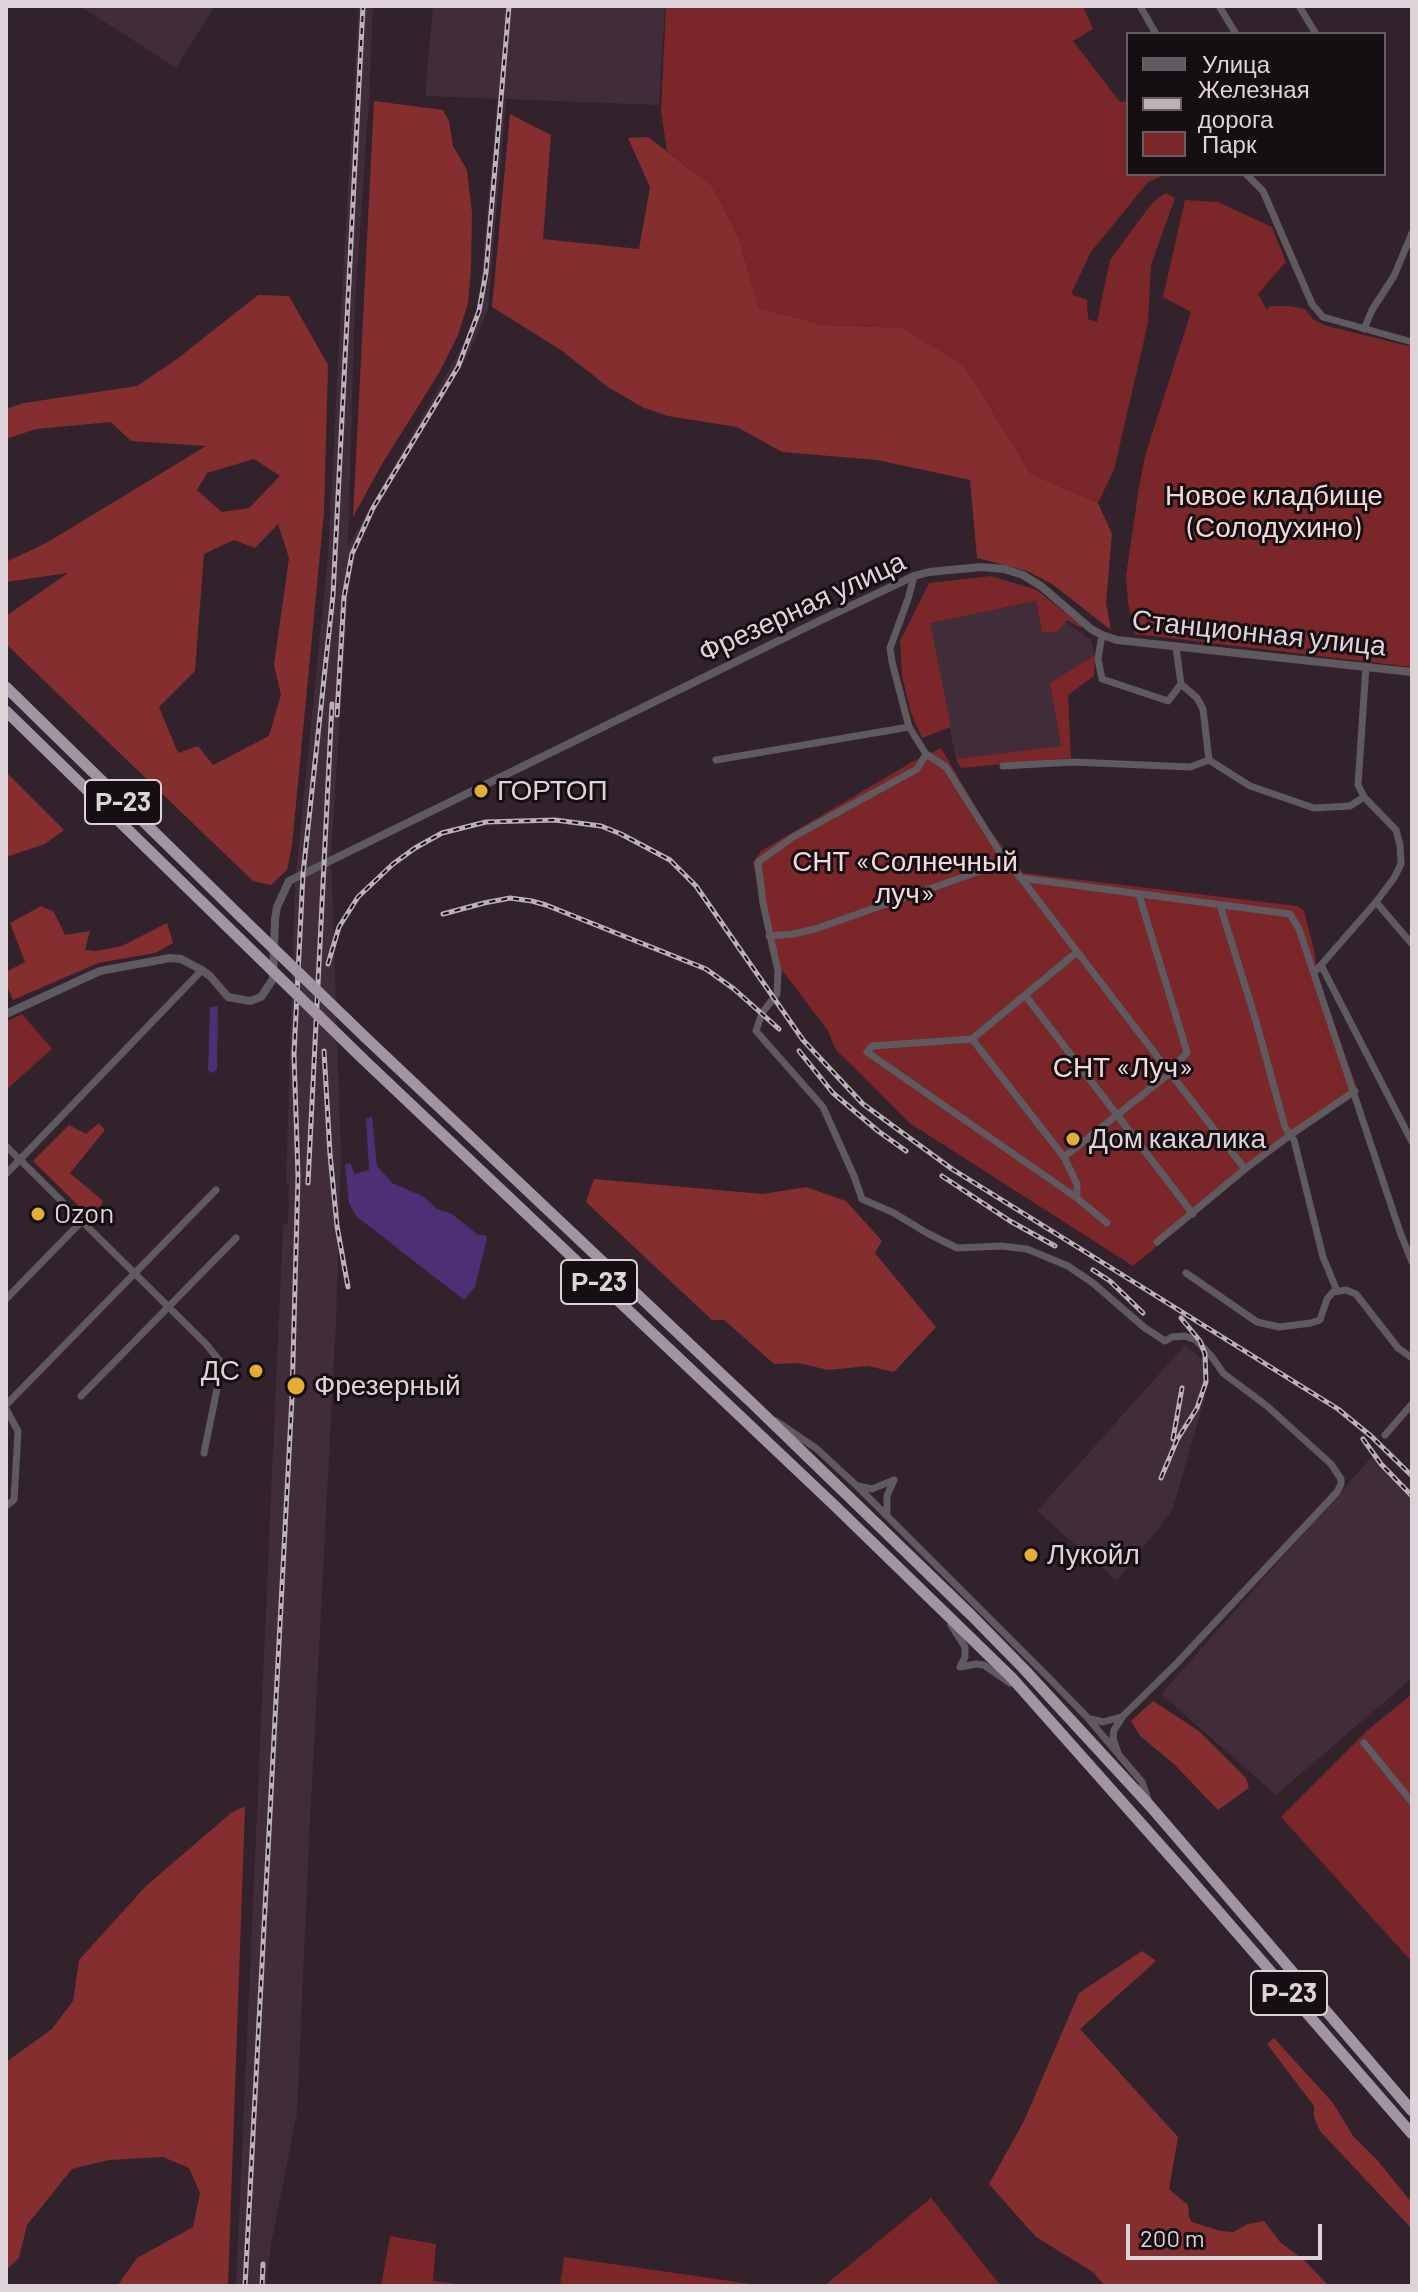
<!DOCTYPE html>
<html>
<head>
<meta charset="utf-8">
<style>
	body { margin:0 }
	#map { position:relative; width:1418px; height:2292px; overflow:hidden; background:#32222c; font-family:Barlow,sans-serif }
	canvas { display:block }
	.frame { position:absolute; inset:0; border:8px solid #ddd3d9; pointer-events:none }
	.legend { position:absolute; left:1126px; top:32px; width:260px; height:144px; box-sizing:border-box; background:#150e12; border:2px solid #655d62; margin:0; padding:10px 14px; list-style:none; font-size:24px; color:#ddd3d9 }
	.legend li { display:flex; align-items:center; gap:16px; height:40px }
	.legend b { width:40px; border:2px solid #655d62 }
	.scale { position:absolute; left:1126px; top:2224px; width:196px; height:36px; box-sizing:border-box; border:4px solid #ddd3d9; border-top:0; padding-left:10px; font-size:24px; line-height:28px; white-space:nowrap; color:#ddd3d9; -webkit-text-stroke:6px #150e12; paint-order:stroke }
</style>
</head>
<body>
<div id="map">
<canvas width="1418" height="2292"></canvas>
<div class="frame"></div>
<ul class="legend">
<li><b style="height:10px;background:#5f5960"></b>Улица</li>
<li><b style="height:10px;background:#bcb1b7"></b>Железная дорога</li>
<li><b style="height:22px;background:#7b2629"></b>Парк</li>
</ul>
<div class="scale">200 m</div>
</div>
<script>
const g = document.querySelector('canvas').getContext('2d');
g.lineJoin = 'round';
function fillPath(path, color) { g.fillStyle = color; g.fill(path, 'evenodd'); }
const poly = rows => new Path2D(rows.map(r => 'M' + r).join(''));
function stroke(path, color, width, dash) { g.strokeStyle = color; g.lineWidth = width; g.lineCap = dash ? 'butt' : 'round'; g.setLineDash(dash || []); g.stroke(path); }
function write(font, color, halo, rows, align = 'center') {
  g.font = font + ' Barlow,sans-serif'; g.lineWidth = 6; g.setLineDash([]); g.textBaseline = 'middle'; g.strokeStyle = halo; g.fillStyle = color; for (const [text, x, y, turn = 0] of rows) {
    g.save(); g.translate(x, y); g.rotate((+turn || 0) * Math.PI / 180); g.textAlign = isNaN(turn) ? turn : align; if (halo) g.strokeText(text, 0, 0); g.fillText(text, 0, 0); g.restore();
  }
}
const built = poly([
	[80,6,215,6,176,68],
	[359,6,373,6,369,100,355,303,348,546,462,347,479,309,497,100,506,101,488,309,471,350,365,527,354,553,349,584,331,853,341,1157,336,1323,310,1822,297,2113,272,2239,266,2286,236,2286,283,1225,288,1224,289,1185,286,1184,295,883,328,557,341,307],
	[433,6,665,6,659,105,425,96],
	[1037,601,1091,640,1095,655,1051,683,1061,746,956,759,929,623],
	[1185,1345,1206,1362,1205,1397,1172,1511,1117,1581,1037,1511],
	[1376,1452,1386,1466,1412,1491,1412,1678,1276,1795,1161,1694]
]);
const green = poly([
	[666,6,1083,6,1093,29,1073,41,1120,102,1128,101,1128,174,1166,174,1148,182,1091,252,1071,294,1087,300,1088,319,1097,322,1110,260,1152,203,1165,193,1175,198,1151,265,1148,323,1114,470,1098,503,1031,474,965,367,904,328,823,325,759,308,738,236,712,186,667,151,661,111],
	[1185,200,1218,202,1272,227,1286,262,1258,294,1267,310,1271,306,1288,306,1305,309,1314,320,1324,325,1412,347,1412,667,1135,634,1128,603,1126,576,1139,487,1145,456,1191,312,1163,297],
	[991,576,1037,590,1082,626,1081,628,1067,620,1057,632,1042,632,1036,601,930,623,951,727,922,738,911,713,902,676,900,641,929,583],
	[1095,655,1094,676,1068,695,1071,758,961,768,956,759,1061,746,1050,683],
	[941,748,988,828,1023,873,1297,906,1304,911,1315,954,1317,976,1358,1091,1253,1167,1133,1266,911,1124,836,1050,828,1031,770,954,753,863,761,851,912,762],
	[22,1014,52,1049,6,1090,6,1022],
	[1412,1694,1412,1962,1281,1817,1368,1730],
	[931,2198,1001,2286,824,2286],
	[390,2236,436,2244,433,2281,474,2286,381,2286],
	[564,2257,765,2286,560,2286]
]);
const forest = poly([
	[374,101,443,110,449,121,453,146,467,170,472,213,471,269,468,303,458,335,439,373,382,464,353,517],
	[510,114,551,135,543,239,639,249,650,187,628,138,648,137,712,186,738,236,759,308,823,325,904,328,965,367,1031,474,1098,503,1112,534,1106,603,1111,630,1052,584,1027,571,977,558,970,480,877,460,782,452,737,427,668,416,642,407,608,387,561,350,492,307],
	[258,295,289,296,328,365,324,512,292,845,287,870,271,885,253,881,6,644,6,616,68,573,6,582,6,562,48,542,206,446,131,441,111,422,36,429,6,439,6,409,24,403,137,386,177,359],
	[254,459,280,476,249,508,222,512,197,490,207,473],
	[278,524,289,558,274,665,281,695,269,736,213,765,198,746,178,753,159,707,195,671,204,554,234,540,255,548],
	[6,772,64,830,45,844,6,857],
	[41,906,54,912,65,935,90,931,85,950,96,951,122,946,167,923,173,943,155,953,98,963,13,1000,6,984,6,972,25,962,10,923],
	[99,1123,105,1130,70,1173,103,1201,95,1222,33,1161,69,1125,86,1134],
	[594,1179,763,1194,806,1187,846,1201,882,1241,875,1253,936,1327,894,1372,868,1366,828,1370,798,1363,774,1364,724,1320,712,1320,586,1202],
	[1153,1701,1199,1731,1246,1778,1249,1788,1218,1810,1174,1764,1140,1736,1131,1721],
	[245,1806,228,2286,117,2286,137,2258,193,2227,200,2193,189,2168,163,2157,109,2160,72,2169,27,2225,19,2258,6,2270,6,2062,52,2029,73,2001,79,1960,146,1886,231,1813],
	[1142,1951,1156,1961,1080,2029,1178,2137,1169,2189,1188,2205,1189,2217,1192,2222,1221,2231,1233,2232,1248,2224,1264,2221,1281,2243,1305,2261,1329,2286,1105,2286,1093,2272,1036,2237,989,2184,1024,2121,1079,1993],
	[1274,2038,1333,2103,1353,2136,1378,2161,1412,2203,1412,2229,1320,2131,1314,2117,1314,2106,1267,2044]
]);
const water = poly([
	[218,1006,217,1069,214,1073,208,1071,210,1007],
	[372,1117,377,1166,392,1183,424,1197,437,1209,452,1214,478,1235,485,1235,487,1239,475,1287,464,1300,356,1216,349,1203,345,1165,350,1163,355,1174,369,1170,366,1119]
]);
const minor = poly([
	[1140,6,1156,34],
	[1219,6,1236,34],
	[1299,6,1316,34],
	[1246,174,1263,191,1312,304,1323,317,1412,342],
	[1364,329,1372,310,1394,276,1412,233],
	[914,576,908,599,890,648,892,662,909,727,926,754],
	[1102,635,1098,659,1102,679,1168,701,1181,684],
	[1176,647,1181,684,1197,698,1203,709,1209,760],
	[716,760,909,727],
	[1003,766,1073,762,1190,767,1209,760,1250,786,1314,808,1350,806,1364,797],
	[1021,878,1290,914,1299,929,1400,1232,1412,1262],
	[1139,895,1187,1052,1170,1073,1245,1169,1290,1135,1285,1127,1256,1021,1220,905],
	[1376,902,1412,944],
	[769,936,793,934,815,929,1006,862],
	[1077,952,972,1039,1064,1157,1077,1184,1077,1198,1107,1223],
	[1321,965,1412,1142],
	[1314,973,1376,902,1394,878,1401,864,1400,845,1396,830,1364,797,1358,785,1366,666],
	[1025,995,1193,1214],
	[972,1039,872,1046,867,1052,1077,1198],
	[6,1146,206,1344,219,1360,219,1379,204,1453],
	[1064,1157,1170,1073,1021,878,1006,862,946,767,926,754,917,769,793,837,758,862,763,903,778,971,777,994,762,1013,756,1031,823,1107,854,1176,862,1199,894,1213,927,1233,957,1248,1001,1246,1027,1249,1068,1266,1093,1283,1145,1328,1165,1341,1172,1337,1185,1336,1196,1340,1212,1357,1223,1373,1267,1406,1331,1464,1341,1479,1341,1484,1337,1492,1177,1663,1123,1716,1114,1730,1113,1738,1118,1753],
	[6,1174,202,970],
	[1157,1242,1245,1169],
	[1186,1273,1257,1322,1279,1327,1311,1323,1320,1320,1327,1299,1333,1292,1346,1290,1356,1294,1398,1348,1412,1358],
	[1337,1291,1323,1257,1294,1140,1290,1135,1355,1091],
	[6,1299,82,1221],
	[81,1396,236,1238],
	[6,1405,216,1190],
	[6,1409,18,1431,14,1500,6,1506],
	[776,1421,817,1449,857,1486,1052,1681,1086,1716,1142,1782,1149,1802],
	[1385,1435,1412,1404],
	[858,1486,872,1489,894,1480],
	[887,1515,887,1496,894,1480],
	[951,1625,965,1647,965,1657,960,1667,976,1664,984,1665,1010,1683],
	[1091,1719,1103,1722,1121,1717],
	[1364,1743,1412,1802]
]);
const tertiary = poly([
	[6,1014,100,971,170,958,181,959,202,970,211,977,228,997,250,1001,261,997,273,979,275,919,277,907,289,881,819,621,914,576,929,572,981,567,1004,569,1023,575,1041,586,1091,629,1102,635,1117,640,1412,672]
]);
const trunk = poly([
	[6,687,241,917],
	[6,711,239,938],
	[365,1037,752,1403,972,1616,1023,1668,1151,1807,1412,2111],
	[363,1059,834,1505,1012,1678,1185,1873,1412,2134]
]);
const rail = poly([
	[337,715,344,597,352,554,373,508,458,367,479,311,486,272,509,6],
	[443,914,484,903,510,898,532,901,546,905,706,969,734,989,779,1029],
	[328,964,339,927,358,897,393,864,415,848,442,833,486,822,555,820,601,826,621,834,670,860,696,886,803,1040,863,1104,952,1169,1338,1409,1371,1436,1412,1476],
	[324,1051,330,1154,337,1226,348,1287],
	[799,1051,833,1093,878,1131,906,1151],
	[942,1176,1010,1221,1055,1246],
	[308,1183,332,704],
	[1093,1270,1110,1281,1143,1313],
	[1173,1439,1182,1388],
	[1363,1439,1381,1464,1412,1496],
	[1161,1478,1177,1440,1197,1408,1206,1382,1205,1354,1200,1341,1181,1318],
	[245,2286,292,1397,298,1176,294,1054,303,874,333,595,363,6],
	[262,2286,263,2264]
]);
const trunkBridge = poly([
	[241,917,365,1037],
	[239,938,363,1059]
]);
const markers = [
	[481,791,8,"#e3ae35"],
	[1073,1139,8,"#e3ae35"],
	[38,1214,8,"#e3ae35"],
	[256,1371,8,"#e3ae35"],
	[296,1386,10,"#e3ae35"],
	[1031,1555,8,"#e3ae35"]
];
const shields = [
	[123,802,76],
	[599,1282,76],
	[1289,1993,76]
];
const shieldNames = [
	["Р-23",123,802],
	["Р-23",599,1282],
	["Р-23",1289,1993]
];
const parkNames = [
	["Новое кладбище",1274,496],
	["(Солодухино)",1274,528],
	["СНТ «Солнечный",905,862],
	["луч»",905,894],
	["СНТ «Луч»",1123,1068]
];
const streetNames = [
	["Фрезерная улица",802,607,-25],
	["Станционная улица",1259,633,6]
];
const poiNames = [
	["ГОРТОП",497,791],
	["Дом какалика",1089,1139],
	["Ozon",54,1214],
	["ДС",240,1371,"right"],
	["Фрезерный",314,1386],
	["Лукойл",1047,1555]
];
fillPath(built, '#412d3a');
fillPath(green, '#7b2629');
fillPath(forest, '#842e30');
fillPath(water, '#4e2f76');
stroke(minor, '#5f5960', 7);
stroke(tertiary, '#5f5960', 8);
stroke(trunk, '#a194a3', 11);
stroke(rail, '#bcb1b7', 5);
stroke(rail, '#150e12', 2, [6]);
stroke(trunkBridge, '#a194a3', 11);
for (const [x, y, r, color] of markers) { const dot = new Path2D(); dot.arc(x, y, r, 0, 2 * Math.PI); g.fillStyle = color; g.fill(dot); stroke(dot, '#150e12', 3); }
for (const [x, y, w] of shields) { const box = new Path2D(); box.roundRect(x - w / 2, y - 22, w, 44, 6); g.fillStyle = '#150e12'; g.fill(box); stroke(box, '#ddd3d9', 2); }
write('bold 26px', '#ddd3d9', null, shieldNames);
write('28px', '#f3d9d7', '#150e12', parkNames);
write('28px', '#ddd3d9', '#150e12', streetNames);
write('28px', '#ddd3d9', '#150e12', poiNames, 'left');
</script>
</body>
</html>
